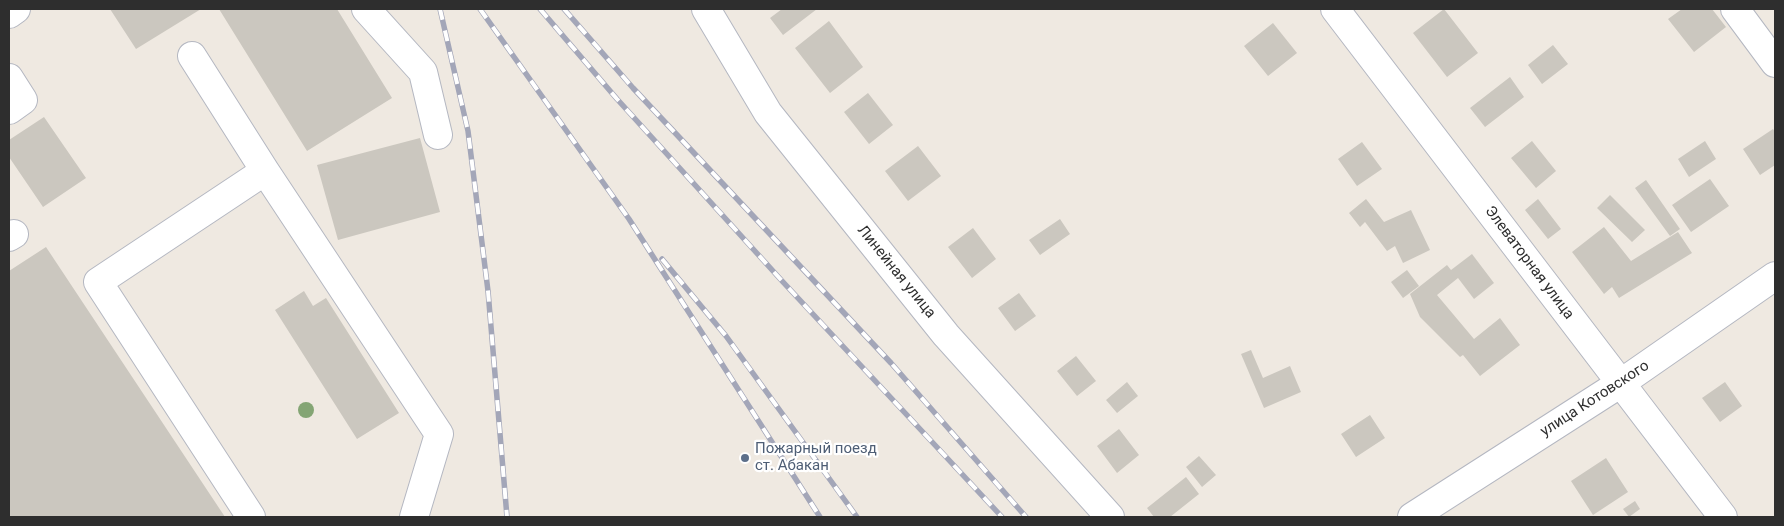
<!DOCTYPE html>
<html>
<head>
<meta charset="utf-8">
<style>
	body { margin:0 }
	#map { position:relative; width:1784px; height:526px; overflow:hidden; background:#efe9e1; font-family:Roboto,sans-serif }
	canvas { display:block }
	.frame { position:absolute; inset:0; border:10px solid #2e2e2e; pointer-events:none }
</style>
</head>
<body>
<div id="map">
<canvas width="1784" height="526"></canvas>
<div class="frame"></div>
</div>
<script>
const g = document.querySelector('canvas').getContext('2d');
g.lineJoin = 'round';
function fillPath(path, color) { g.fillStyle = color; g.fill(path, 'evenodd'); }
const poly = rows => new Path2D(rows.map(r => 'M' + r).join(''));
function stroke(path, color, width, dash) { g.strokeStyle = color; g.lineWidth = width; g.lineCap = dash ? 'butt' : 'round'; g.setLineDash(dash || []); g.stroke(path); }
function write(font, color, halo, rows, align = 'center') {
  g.font = font + ' Roboto,sans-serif'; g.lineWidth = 4.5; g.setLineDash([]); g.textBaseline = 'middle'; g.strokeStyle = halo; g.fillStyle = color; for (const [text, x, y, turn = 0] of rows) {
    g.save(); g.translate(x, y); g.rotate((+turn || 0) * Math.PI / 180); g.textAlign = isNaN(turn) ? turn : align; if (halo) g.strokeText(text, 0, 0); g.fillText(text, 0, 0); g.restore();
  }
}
const building = poly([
	[110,9,201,9,136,49],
	[219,9,337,9,392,98,307,151],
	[782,9,817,9,783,35,770,18],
	[1444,9,1478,53,1447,77,1413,33],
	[1682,9,1712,9,1726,27,1694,52,1668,19],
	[829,21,863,67,830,93,795,48],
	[1273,23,1297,53,1268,76,1244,46],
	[1553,45,1568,64,1542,84,1528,65],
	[1510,77,1524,97,1485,127,1470,108],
	[868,93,893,125,869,144,844,112],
	[44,117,86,178,43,207,9,157,9,140],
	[1773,129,1775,132,1775,165,1760,175,1743,149],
	[420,138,440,212,338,240,317,165],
	[1532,141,1556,171,1536,188,1511,158],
	[1705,141,1716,159,1689,177,1678,159],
	[1362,142,1382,169,1357,186,1338,159],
	[918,146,941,176,908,201,885,171],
	[1710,179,1729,206,1691,232,1672,205],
	[1646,180,1680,229,1670,236,1635,188],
	[1610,195,1645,230,1632,242,1597,208],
	[1366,199,1384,222,1411,210,1430,250,1403,263,1395,246,1387,251,1365,222,1360,227,1349,213],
	[1538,199,1561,229,1548,239,1525,210],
	[1060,219,1070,234,1040,255,1029,240],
	[1604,227,1631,261,1678,232,1692,253,1619,298,1612,287,1604,294,1572,252],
	[973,228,996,259,972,278,948,247],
	[46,247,225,517,9,517,9,271],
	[1472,254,1494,283,1474,299,1458,278,1437,295,1474,339,1500,318,1520,345,1480,376,1463,355,1460,357,1420,317,1410,294,1447,265,1451,270],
	[1407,270,1419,286,1403,298,1391,282],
	[304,291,313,306,326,298,399,413,357,439,275,310],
	[1019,293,1036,316,1015,331,998,308],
	[1251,350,1263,378,1290,366,1301,392,1264,408,1241,354],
	[1076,356,1096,381,1077,396,1057,371],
	[1127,382,1138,396,1117,413,1106,400],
	[1725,382,1742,406,1720,422,1702,398],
	[1370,415,1385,438,1356,457,1341,434],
	[1119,429,1139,455,1117,473,1097,446],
	[1199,456,1216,475,1202,487,1186,467],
	[1606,458,1628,492,1593,515,1571,481],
	[1186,477,1199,494,1170,517,1154,517,1147,508],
	[1635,501,1640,509,1629,517,1623,509]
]);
const minor = poly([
	[366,9,423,72,438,135],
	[706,9,768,113,946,335,1110,517],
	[1335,9,1723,517],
	[1735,9,1775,63],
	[9,14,16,9],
	[192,56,265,171,98,282,251,517],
	[9,78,23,100,9,110],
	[265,171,439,434,414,517],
	[9,237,14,234],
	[1412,517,1621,383,1775,276]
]);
const rail = poly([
	[440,9,468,131,488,291,507,517],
	[480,9,629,219,820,517],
	[540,9,617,99,783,282,1002,517],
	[564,9,633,88,891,363,1026,517],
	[662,259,726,336,857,517]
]);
const trees = [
	[306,410]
];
const markers = [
	[745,458,5,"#5c6f8a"]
];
const streetNames = [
	["Элеваторная улица",1529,263,53],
	["Линейная улица",896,272,51],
	["улица Котовского",1595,399,-33]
];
const serviceNames = [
	["Пожарный поезд",755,449],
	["ст. Абакан",755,466]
];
fillPath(building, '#cbc7bf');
stroke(minor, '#b4b7c1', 30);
stroke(minor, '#fff', 28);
stroke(rail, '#a3a6b8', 5.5);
stroke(rail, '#fff', 4, [11]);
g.fillStyle = '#84a574';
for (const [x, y] of trees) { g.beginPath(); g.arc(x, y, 8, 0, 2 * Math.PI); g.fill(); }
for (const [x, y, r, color] of markers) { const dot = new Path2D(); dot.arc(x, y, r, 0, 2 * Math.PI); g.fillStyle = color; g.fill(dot); stroke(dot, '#fff', 2); }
write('15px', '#2e2e2e', '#fff', streetNames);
write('15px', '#4e5e75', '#fff', serviceNames, 'left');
</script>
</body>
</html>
